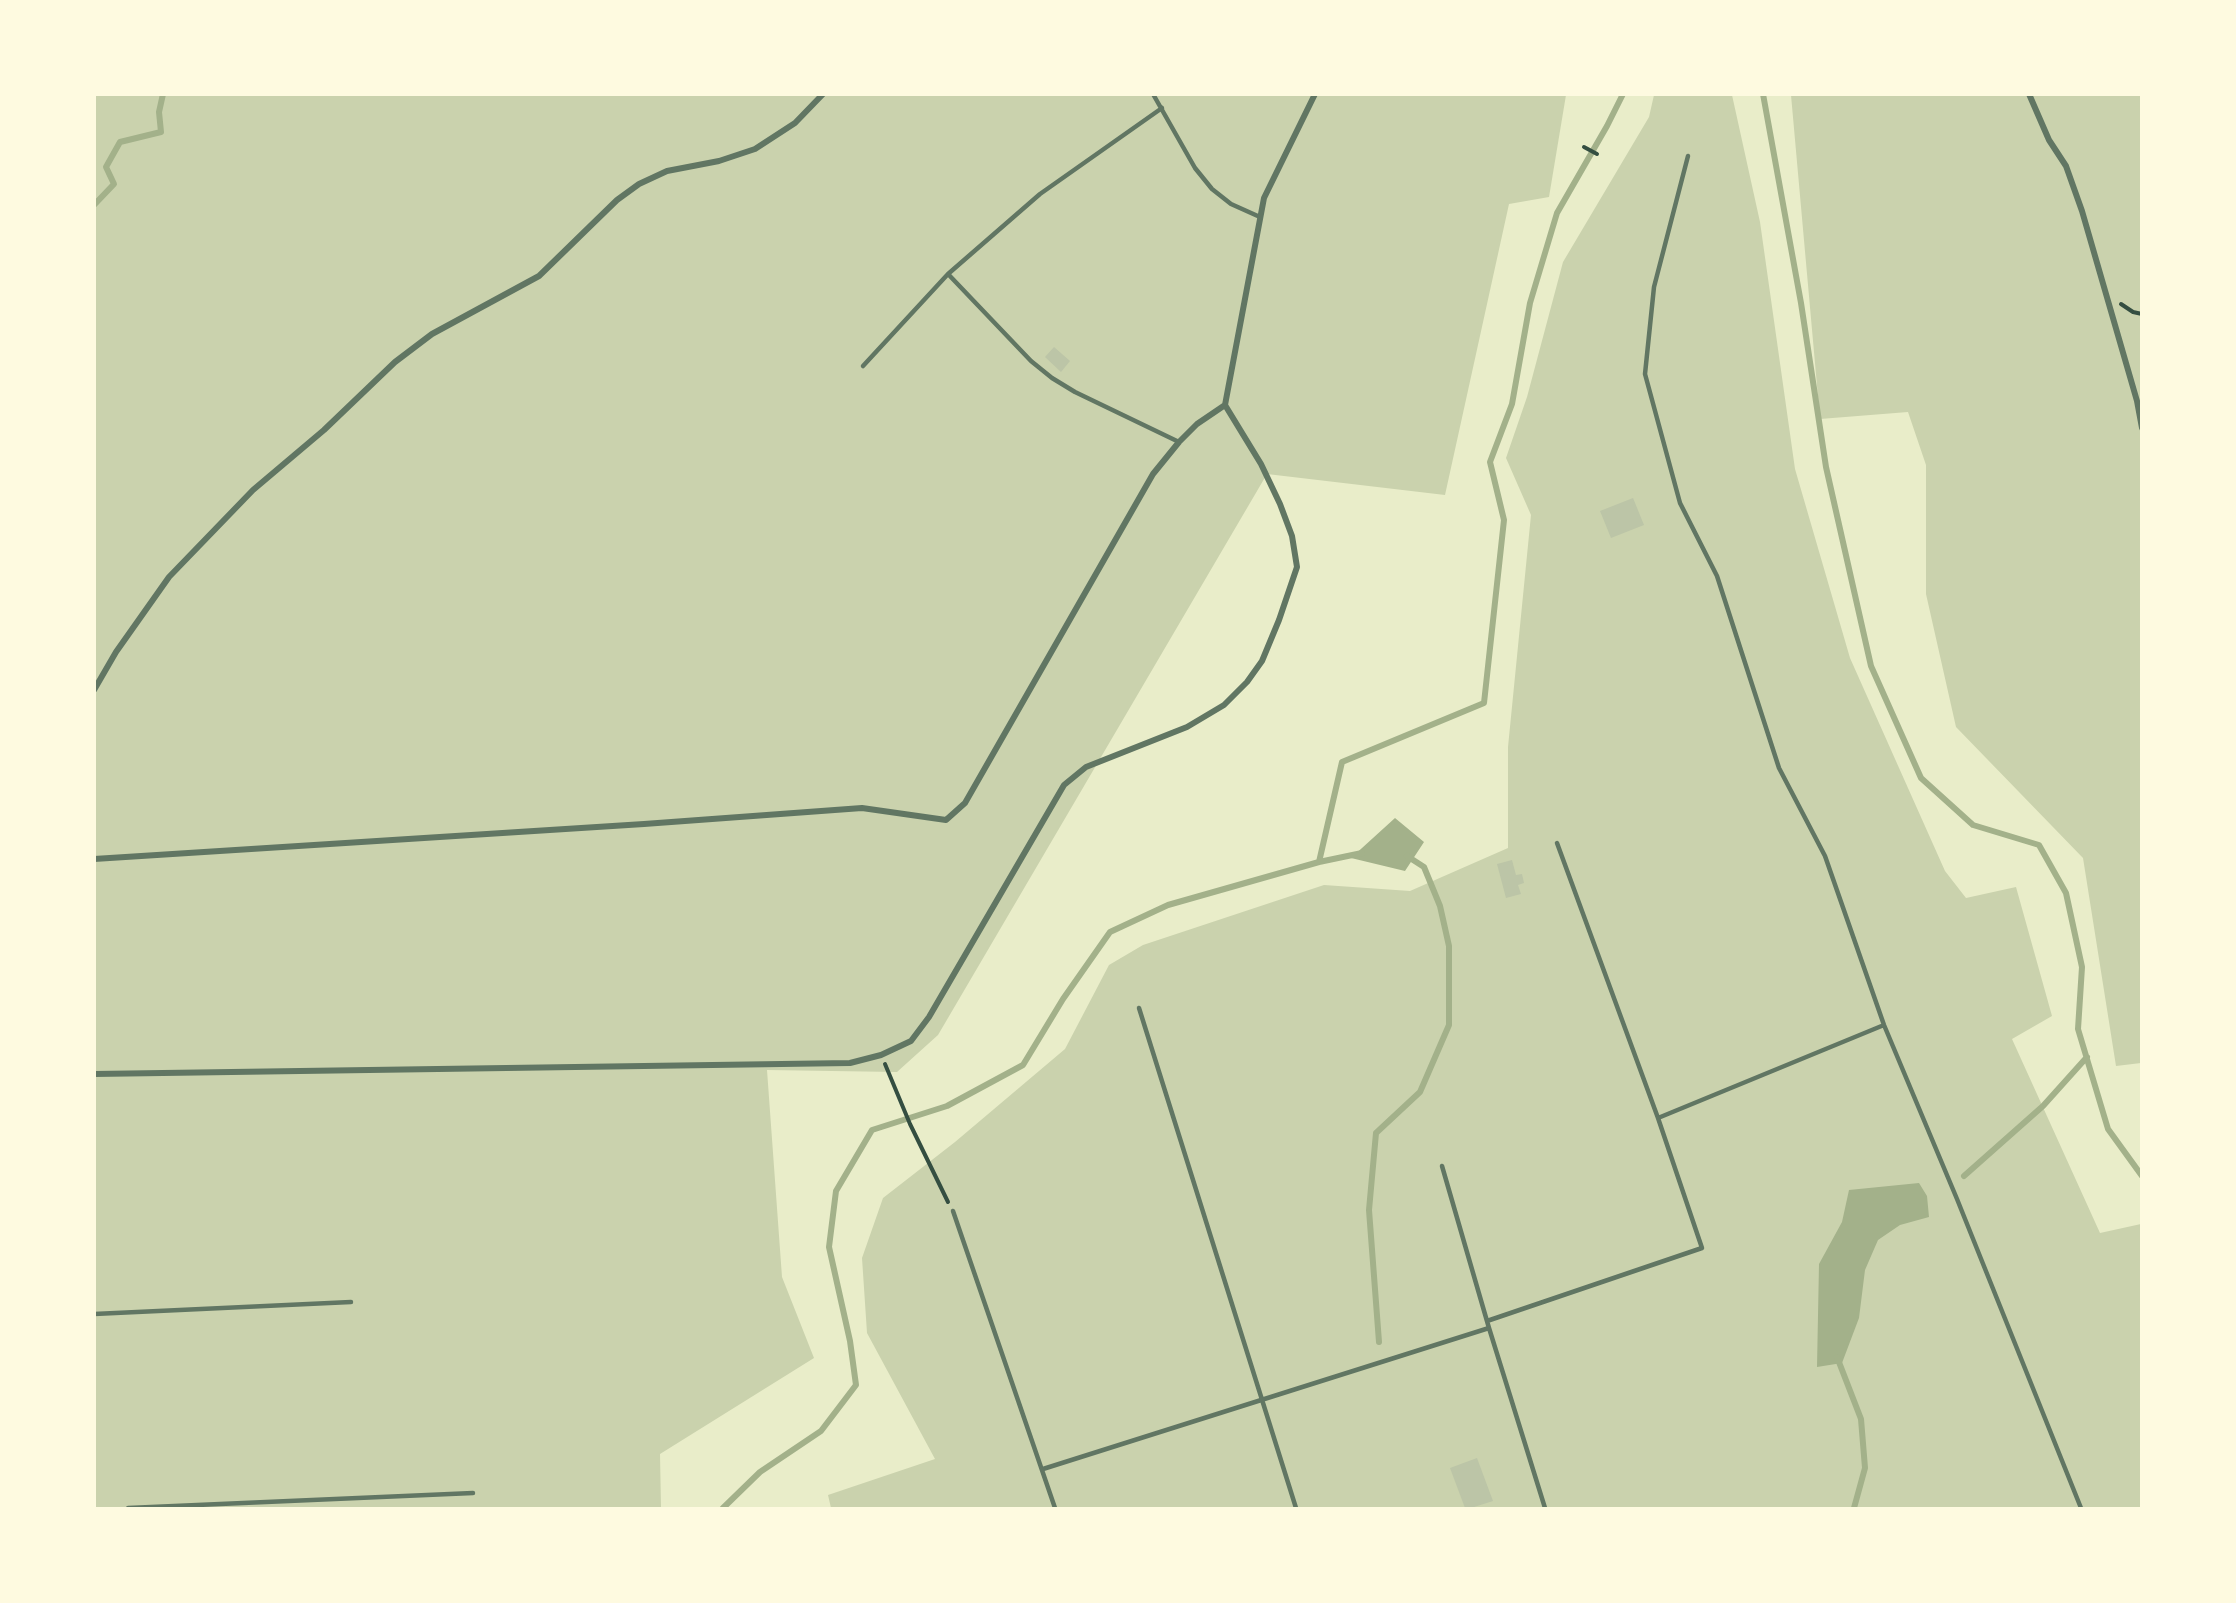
<!DOCTYPE html>
<html>
<head>
<meta charset="utf-8">
<style>
	body { margin:0 }
	#map { position:relative; width:2236px; height:1603px; overflow:hidden; background:#e9edc9; font-family:Raleway,sans-serif }
	canvas { display:block }
	.frame { position:absolute; inset:0; border:96px solid #fefae0; pointer-events:none }
</style>
</head>
<body>
<div id="map">
<canvas width="2236" height="1603"></canvas>
<div class="frame"></div>
</div>
<script>
const g = document.querySelector('canvas').getContext('2d');
g.lineJoin = 'round';
function fillPath(path, color) { g.fillStyle = color; g.fill(path, 'evenodd'); }
const poly = rows => new Path2D(rows.map(r => 'M' + r).join(''));
function stroke(path, color, width, dash) { g.strokeStyle = color; g.lineWidth = width; g.lineCap = dash ? 'butt' : 'round'; g.setLineDash(dash || []); g.stroke(path); }
const green = poly([
	[94,95,1566,95,1549,197,1509,204,1445,495,1267,474,938,1035,897,1072,767,1070,782,1277,814,1358,660,1454,661,1508,95,1508],
	[1654,95,1732,95,1760,222,1795,469,1850,658,1945,871,1966,898,2016,887,2052,1016,2012,1039,2100,1233,2141,1224,2141,1508,831,1508,828,1495,935,1459,867,1333,862,1258,883,1198,955,1142,1065,1049,1109,965,1143,945,1324,885,1410,891,1508,848,1508,747,1531,515,1506,458,1527,397,1563,262,1649,117],
	[1791,95,2141,95,2141,1063,2116,1066,2083,858,1956,727,1926,594,1926,465,1908,412,1820,419]
]);
const water = poly([
	[1395,818,1424,842,1405,871,1351,858],
	[1919,1183,1927,1196,1929,1217,1900,1225,1878,1240,1865,1270,1859,1318,1842,1363,1817,1367,1819,1264,1842,1222,1849,1190]
]);
const stream = poly([
	[1763,94,1801,303,1826,467,1871,666,1921,778,1973,825,2039,845,2066,893,2082,967,2078,1029,2108,1129,2142,1176],
	[94,205,114,184,106,167,120,142,161,132,159,112,163,94],
	[1319,862,1362,853],
	[1964,1176,2043,1106,2087,1057],
	[1379,1342,1369,1210,1376,1133,1420,1092,1449,1025,1449,946,1440,906,1424,867,1407,856],
	[1837,1357,1861,1419,1865,1468,1854,1508],
	[723,1508,760,1472,821,1431,856,1385,850,1341,829,1247,836,1191,872,1130,947,1106,1023,1065,1063,999,1110,932,1168,905,1319,862,1342,762,1484,703,1504,520,1490,462,1512,404,1530,303,1557,213,1607,126,1623,94]
]);
const building = poly([
	[1054,347,1070,361,1061,372,1045,357],
	[1633,498,1644,525,1611,538,1600,511],
	[1512,860,1516,875,1522,874,1524,883,1518,885,1521,894,1506,898,1497,864],
	[1477,1458,1493,1501,1471,1508,1465,1508,1450,1468]
]);
const path = poly([
	[1584,147,1597,154],
	[2121,304,2133,312,2142,314],
	[885,1064,910,1124,948,1202]
]);
const service = poly([
	[1153,94,1195,168,1212,189,1231,204,1260,217],
	[1688,156,1654,287,1645,374,1680,503,1717,576,1779,768,1825,856,1884,1025,1957,1199,2081,1508],
	[948,274,1031,361,1052,378,1075,392,1179,442],
	[863,366,948,274,1040,194,1162,108],
	[1139,1008,1296,1508],
	[1658,1118,1884,1025],
	[1442,1166,1489,1328,1545,1508],
	[953,1211,1055,1508],
	[94,1314,351,1302],
	[1487,1321,1702,1248,1658,1118,1557,843],
	[1043,1469,1489,1328],
	[128,1508,473,1493]
]);
const minor = poly([
	[2029,94,2049,140,2066,166,2082,211,2137,401,2142,428],
	[94,690,116,652,169,577,253,490,324,430,395,362,432,334,539,276,617,200,639,184,667,171,719,161,755,149,795,123,823,94],
	[94,859,644,824,862,808,946,820,965,803,1153,474,1179,442,1197,424,1225,405],
	[94,1074,850,1063,881,1055,911,1041,929,1017,1064,785,1086,767,1187,727,1224,705,1247,682,1262,661,1279,620,1297,567,1292,536,1280,504,1261,464,1225,405,1264,198,1315,94]
]);
fillPath(green, '#cad2ad');
fillPath(water, '#a3b18a');
stroke(stream, '#a3b18a', 6);
fillPath(building, '#bcc5a7');
stroke(path, '#344e41', 4);
stroke(service, '#617663', 4.5);
stroke(minor, '#617663', 6);
</script>
</body>
</html>
